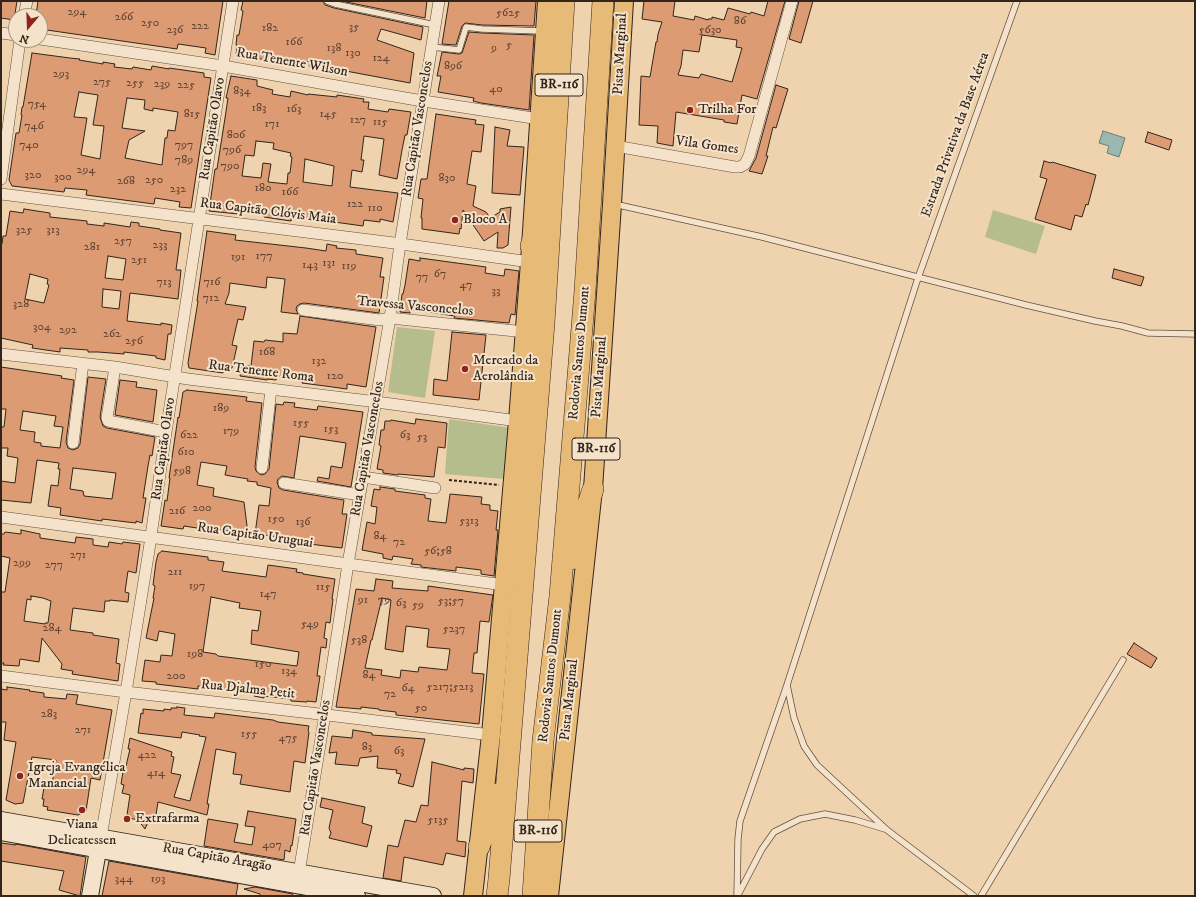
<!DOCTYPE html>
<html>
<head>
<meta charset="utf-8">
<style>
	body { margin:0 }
	#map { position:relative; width:1196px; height:897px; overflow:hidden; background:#eed3ae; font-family:"IM FELL DW Pica",serif }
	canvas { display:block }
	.frame { position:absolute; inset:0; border:2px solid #32251b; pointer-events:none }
	.north { position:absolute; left:8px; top:8px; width:40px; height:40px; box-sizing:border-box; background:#f4e2ca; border:1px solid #a69684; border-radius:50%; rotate:199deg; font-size:11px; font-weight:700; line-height:16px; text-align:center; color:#32251b }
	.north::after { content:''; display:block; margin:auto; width:14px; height:18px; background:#8f2418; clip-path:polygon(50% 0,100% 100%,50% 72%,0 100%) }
</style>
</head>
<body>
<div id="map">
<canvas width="1196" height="897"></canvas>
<div class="frame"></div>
<div class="north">N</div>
</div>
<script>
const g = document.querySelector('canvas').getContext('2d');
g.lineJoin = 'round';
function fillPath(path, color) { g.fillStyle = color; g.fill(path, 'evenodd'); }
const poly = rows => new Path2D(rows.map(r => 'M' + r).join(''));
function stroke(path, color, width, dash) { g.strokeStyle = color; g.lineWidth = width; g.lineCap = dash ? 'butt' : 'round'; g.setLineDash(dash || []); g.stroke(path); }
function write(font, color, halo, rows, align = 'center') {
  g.font = font + ' "IM FELL DW Pica",serif'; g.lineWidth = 4; g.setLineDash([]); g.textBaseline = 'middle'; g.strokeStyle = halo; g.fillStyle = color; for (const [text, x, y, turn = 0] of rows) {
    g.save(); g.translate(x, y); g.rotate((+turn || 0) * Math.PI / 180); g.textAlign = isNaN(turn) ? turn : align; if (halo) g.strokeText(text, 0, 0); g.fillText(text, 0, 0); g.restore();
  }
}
const green = poly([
	[993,210,1045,226,1036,254,985,237],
	[397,327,435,331,425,398,388,392],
	[449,419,511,428,504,479,445,474]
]);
const water = poly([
	[1103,131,1125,138,1119,157,1107,153,1109,146,1099,143,1103,131]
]);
const building = poly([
	[1,1,17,1,14,20,1,18,1,1],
	[38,1,223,1,215,55,205,53,206,48,178,44,177,49,40,29,41,16,36,15,38,1],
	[243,1,323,1,325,5,334,8,423,27,421,40,381,29,377,40,414,53,410,83,319,66,319,67,309,66,310,62,292,59,292,61,269,58,269,60,236,56,237,45,236,45,237,35,239,35,243,11,241,10,243,1],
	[341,1,427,1,425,18,341,1],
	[449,1,536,1,534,26,482,25,465,23,462,26,456,45,442,44,449,1],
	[644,1,675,1,673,16,694,20,695,16,708,20,708,19,712,19,712,17,724,20,728,8,750,14,751,12,764,16,768,1,785,1,757,99,742,95,737,124,724,122,724,120,676,112,673,146,657,143,658,126,639,125,641,76,650,77,656,42,657,42,658,34,662,22,642,19,644,1],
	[702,35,737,40,736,47,742,48,732,82,701,74,699,78,678,75,681,66,683,50,699,52,702,35],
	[799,1,813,1,801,43,789,39,799,1],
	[469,32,482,33,534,35,529,110,481,103,473,101,474,98,438,92,441,76,437,76,442,52,459,54,462,53,469,32],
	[32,53,70,58,80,59,79,60,103,64,103,62,115,64,114,67,132,69,133,67,151,70,152,66,169,69,169,68,204,73,204,77,211,78,191,208,179,207,180,202,155,198,154,204,86,195,87,190,65,188,64,192,12,186,9,180,16,133,19,133,22,115,21,115,22,107,23,107,32,53],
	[79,92,98,95,93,125,104,126,100,159,81,155,87,118,74,117,79,92],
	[127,98,145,100,144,109,153,111,153,108,178,112,175,131,168,130,167,138,165,138,162,165,125,158,129,140,145,131,122,128,127,98],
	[231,76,257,80,257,86,273,90,272,94,290,97,291,91,308,95,308,94,337,97,337,95,364,99,363,102,369,102,368,109,388,112,389,109,411,112,407,135,405,135,402,150,397,179,379,175,384,139,364,136,361,160,364,160,362,172,352,170,350,187,398,193,393,222,380,219,380,222,364,220,363,226,327,221,327,222,292,216,291,221,277,219,264,217,264,215,255,212,248,211,239,211,238,214,209,211,215,169,217,169,225,118,228,98,226,98,231,76],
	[256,141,274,143,273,149,291,153,290,156,292,157,290,173,288,173,287,184,268,182,271,164,263,163,261,178,242,176,245,155,254,156,256,141],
	[305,159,334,166,332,186,303,182,305,159],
	[776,85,788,89,776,128,773,127,766,156,768,156,762,174,749,171,756,158,776,85],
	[436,114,476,120,475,124,484,125,481,152,472,151,467,184,476,186,473,206,486,212,490,218,500,212,500,209,511,207,508,245,503,248,497,248,498,232,484,241,463,210,461,229,460,228,459,234,422,229,422,218,421,218,423,199,418,198,421,179,427,179,436,114],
	[495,127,510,130,507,146,524,147,520,195,492,193,495,127],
	[1148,132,1172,140,1169,150,1145,142,1148,132],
	[1044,161,1051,163,1052,162,1096,175,1088,205,1086,204,1082,217,1075,215,1071,230,1035,219,1047,179,1040,177,1044,161],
	[24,209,50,213,50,217,87,221,87,224,104,226,104,223,130,227,131,222,139,223,139,226,160,229,160,230,181,233,176,270,181,270,178,299,130,293,127,321,161,325,161,323,172,325,171,334,168,334,165,360,156,358,156,356,124,352,124,354,98,352,88,352,88,350,60,348,60,352,32,348,33,345,1,338,1,244,2,244,3,236,6,236,10,211,23,213,24,209],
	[108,256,126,259,123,280,105,278,108,256],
	[30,274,48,279,47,284,49,285,44,303,25,299,30,274],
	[103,289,121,291,119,309,102,307,103,289],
	[207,231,236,235,235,240,306,248,326,251,327,244,337,246,336,248,356,250,356,254,383,258,380,277,384,277,379,313,304,303,300,304,297,306,296,309,298,314,281,312,285,279,267,277,266,288,230,283,229,293,225,304,246,307,243,320,238,319,232,345,237,346,232,368,224,367,223,373,189,368,188,363,198,301,197,301,207,231],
	[420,258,486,267,485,273,504,276,505,269,519,271,515,315,511,314,509,323,454,318,455,316,422,311,410,310,410,313,400,312,402,294,403,294,405,285,409,259,420,261,420,258],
	[1114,269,1144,277,1141,286,1112,278,1114,269],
	[300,316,376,327,366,387,347,384,347,389,325,386,302,383,303,379,277,376,276,380,267,379,267,380,240,376,242,365,251,366,254,341,264,342,265,340,283,342,283,333,297,334,300,316],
	[452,332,486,335,479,400,433,395,434,379,447,381,452,332],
	[1,367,62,376,61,378,74,380,66,442,68,448,73,450,78,448,80,444,88,377,106,379,100,417,103,426,107,428,155,437,152,456,150,455,148,466,143,498,146,498,142,523,136,521,136,523,102,519,102,521,60,515,61,508,48,506,51,485,58,486,60,469,58,469,59,463,37,460,31,503,1,500,1,481,15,483,18,458,7,456,8,448,1,448,1,427,4,427,6,409,1,409,1,367],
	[23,411,56,416,54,426,63,427,60,448,41,446,41,443,34,442,35,432,20,430,23,411],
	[73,468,116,473,112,499,84,496,83,491,70,489,73,468],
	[120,380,137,382,136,387,157,390,153,422,115,415,120,380],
	[187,390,247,397,246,401,262,403,255,467,256,471,261,475,265,474,269,469,276,404,283,405,284,402,295,403,294,407,317,410,318,406,363,412,351,487,317,481,318,477,329,479,331,466,342,468,346,443,300,436,294,478,282,476,278,479,277,482,279,488,283,490,344,500,342,514,347,514,342,548,285,541,285,540,278,539,279,537,255,534,259,505,269,506,271,488,257,485,257,482,247,481,248,479,225,475,227,466,201,462,197,485,214,488,213,496,244,502,248,534,216,529,216,531,184,526,183,529,161,526,165,500,167,501,170,478,169,478,178,417,179,418,183,392,187,390],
	[416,419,447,423,445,448,438,447,434,477,398,474,398,475,383,473,383,470,377,469,381,446,379,445,381,430,384,430,385,421,391,421,391,420,415,424,416,419],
	[380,487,395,489,395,491,425,495,425,498,431,499,428,521,446,523,450,494,482,497,481,504,490,505,490,510,498,511,496,530,498,530,494,576,481,574,481,570,456,567,456,571,421,567,421,565,411,564,413,559,393,556,392,560,383,558,383,554,362,550,367,522,375,524,377,507,371,506,374,489,380,490,380,487],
	[21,530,40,534,40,538,75,543,76,537,93,539,93,545,108,547,109,542,122,544,123,542,140,544,136,573,128,571,125,592,129,593,128,602,110,600,110,601,105,601,104,612,73,608,70,630,93,633,93,635,119,639,116,663,120,664,118,681,72,674,73,671,61,669,62,664,42,638,39,662,20,659,19,666,3,665,4,663,1,663,1,592,5,592,10,558,1,556,1,534,4,534,5,532,21,534,21,530],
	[31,596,43,598,51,601,48,623,45,623,45,624,24,621,27,599,31,600,31,596],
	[162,551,208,557,208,560,224,562,222,571,266,577,268,565,297,569,296,572,303,573,303,574,335,579,332,599,333,599,330,623,326,622,324,638,327,639,326,648,321,647,317,676,320,676,316,702,307,701,307,702,291,701,291,699,264,696,264,698,254,696,255,693,198,686,198,689,156,684,156,682,142,681,145,660,160,662,161,655,172,656,175,634,159,631,157,641,146,638,154,598,153,598,155,586,153,585,156,562,158,554,162,551],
	[211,597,240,603,239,608,261,611,258,631,252,630,251,644,299,652,297,666,226,657,218,656,216,654,203,652,211,597],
	[376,579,393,581,392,588,428,591,428,586,493,595,489,622,480,621,477,653,474,653,472,673,484,674,479,724,396,715,396,712,379,710,379,709,361,707,361,709,336,707,356,589,374,591,376,579],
	[382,598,391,600,385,649,403,652,406,626,429,629,427,647,450,649,447,670,419,667,418,672,401,670,400,678,381,675,382,670,365,668,371,640,372,640,382,598],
	[1134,643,1157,658,1151,668,1127,654,1134,643],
	[7,687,30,690,29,691,44,693,44,697,66,699,67,694,78,695,76,704,112,710,100,780,91,778,86,811,78,815,47,810,48,807,43,806,44,799,42,799,45,782,52,784,56,760,32,757,23,803,15,804,6,800,16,742,4,740,6,722,1,722,1,689,7,690,7,687],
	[177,707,185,708,184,715,214,718,215,713,273,720,278,722,309,726,308,731,309,732,305,763,294,761,290,792,240,784,242,775,233,774,236,753,216,749,207,804,209,804,207,815,158,802,155,821,149,820,145,829,138,820,129,818,129,815,127,815,130,795,122,793,124,785,121,784,124,766,126,766,130,749,128,749,130,738,172,752,171,756,174,757,171,773,181,775,174,797,190,801,206,737,199,736,200,735,182,732,181,738,138,733,141,713,143,714,143,709,164,711,164,709,171,710,171,708,177,708,177,707],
	[353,730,372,733,372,735,425,739,413,787,398,783,401,774,396,773,397,770,377,768,378,756,360,758,358,766,335,764,337,752,329,753,332,736,352,738,353,730],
	[432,762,464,770,464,768,474,769,473,783,462,781,457,841,466,842,465,857,446,853,443,865,404,857,401,881,383,878,388,845,398,847,405,820,416,822,421,805,428,806,432,762],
	[322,798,365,807,362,823,372,826,367,847,329,838,331,833,329,828,333,810,320,807,322,798],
	[248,811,296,819,292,846,291,845,290,852,285,850,284,860,204,846,208,819,238,824,234,842,252,845,255,827,245,826,248,811],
	[1,843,16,845,16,844,86,857,80,896,59,890,64,871,1,861,1,843],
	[109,861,238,884,236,896,102,896,109,861],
	[255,887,293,894,292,896,260,896,260,894,244,889,255,887]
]);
const path = poly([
	[449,480,499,485]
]);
const lane = poly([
	[327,1,335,4,435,25],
	[432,47,459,50,466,27,482,29,542,31],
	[614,204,762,237,1026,305,1095,321,1122,326,1148,333,1195,334],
	[787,685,794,718,804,746,817,765,887,830,974,896],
	[738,895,762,849,774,832,800,819,825,814,855,820,885,829],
	[737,896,738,839,740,821,787,685,918,278,1017,1],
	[981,896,1123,660]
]);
const street = poly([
	[24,16,27,1],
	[1,33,16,35],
	[40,39,223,66,411,99,539,119],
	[615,146,735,167,740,167,745,164,749,156,792,1],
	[1,179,20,40],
	[1,194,394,243,530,262],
	[303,310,380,320,390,318,525,332],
	[1,354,115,367,188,379,369,401,518,421],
	[115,367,107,418,108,421,166,432],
	[73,443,83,363],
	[262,468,271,389],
	[363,477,435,488],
	[284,483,360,495],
	[1,517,504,585],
	[1,676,126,692,311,713,491,735],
	[101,837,126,692,149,550,166,432,233,1],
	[298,879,325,714,348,564,390,318,400,244,439,1]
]);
const secondary = poly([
	[1,820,433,896],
	[1,832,357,896],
	[90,896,100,839]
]);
const primary = poly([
	[473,896,491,735,518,421,530,262,547,1],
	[549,896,593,489,612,204,624,1]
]);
const highway = poly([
	[531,246,543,206],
	[571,559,593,489],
	[479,847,498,794],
	[497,896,499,879,544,323,564,1],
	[533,896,543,741,560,596,585,291,603,1]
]);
const markers = [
	[690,110,4,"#8f2418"],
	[455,220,4,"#8f2418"],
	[465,369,4,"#8f2418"],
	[20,776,4,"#8f2418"],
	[82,810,4,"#8f2418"],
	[127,819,4,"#8f2418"]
];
const numberNames = [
	["294",77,13],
	["5625",508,14],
	["266",124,18],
	["86",740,22],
	["250",150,24],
	["222",200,27],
	["35",354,28],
	["182",270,29],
	["236",175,31],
	["5630",710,31],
	["166",294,43],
	["5",509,46],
	["138",334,49],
	["9",494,49],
	["130",353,54],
	["124",381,59],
	["896",453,67],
	["293",61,75],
	["275",102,83],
	["255",135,84],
	["239",162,85],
	["225",186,86],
	["40",496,90],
	["834",242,92],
	["754",37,105],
	["183",259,109],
	["163",294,110],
	["815",192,115],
	["145",328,115],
	["127",358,121],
	["115",380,123],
	["171",272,125],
	["746",34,127],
	["806",236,136],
	["740",29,146],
	["797",184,146],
	["796",232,151],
	["789",184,161],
	["790",230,167],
	["294",86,171],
	["320",33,176],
	["300",63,178],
	["830",447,179],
	["250",154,181],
	["268",126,182],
	["180",263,189],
	["232",178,190],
	["166",290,193],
	["122",355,205],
	["110",375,209],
	["325",24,231],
	["313",53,231],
	["257",123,242],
	["233",160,246],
	["281",92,248],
	["177",264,257],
	["191",238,258],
	["251",139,261],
	["131",329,264],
	["143",310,266],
	["119",349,267],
	["67",440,275],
	["77",422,278],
	["713",164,283],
	["716",212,283],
	["47",466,286],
	["33",496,292],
	["712",211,299],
	["328",21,305],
	["304",42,328],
	["292",68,331],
	["262",112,335],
	["256",134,342],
	["168",267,353],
	["132",319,362],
	["120",335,377],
	["189",221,409],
	["155",301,424],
	["153",331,430],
	["179",231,432],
	["622",189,436],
	["63",405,436],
	["53",422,438],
	["610",186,453],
	["598",182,472],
	["200",202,509],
	["216",177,512],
	["150",276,520],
	["5313",469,522],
	["136",303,523],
	["84",380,537],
	["72",399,543],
	["56;58",438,552],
	["271",78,556],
	["299",22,564],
	["277",54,566],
	["211",175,573],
	["197",197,587],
	["115",323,588],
	["147",268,595],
	["91",363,601],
	["79",384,601],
	["53;57",451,602],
	["63",401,604],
	["59",418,606],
	["549",310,625],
	["284",52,629],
	["5237",454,630],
	["538",359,641],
	["198",195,655],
	["150",263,665],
	["134",289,672],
	["84",369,676],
	["200",176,677],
	["5217;5213",450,688],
	["64",408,689],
	["72",390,695],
	["50",421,709],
	["283",49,715],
	["271",83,731],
	["155",249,735],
	["475",288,739],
	["83",367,748],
	["63",399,752],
	["422",147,756],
	["414",156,774],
	["5135",438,821],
	["407",272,846],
	["344",124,880],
	["193",158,880]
];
const shields = [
	[559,85,48],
	[596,449,48],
	[538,831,48]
];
const shieldNames = [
	["BR-116",559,85],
	["BR-116",596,449],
	["BR-116",538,831]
];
const streetNames = [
	["Pista Marginal",621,54,-87],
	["Rua Tenente Wilson",292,63,10],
	["Rua Capitão Olavo",213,129,-81],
	["Rua Capitão Vasconcelos",418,129,-81],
	["Estrada Privativa da Base Aérea",956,135,-70],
	["Vila Gomes",707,146,8],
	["Rua Capitão Clóvis Maia",268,212,7],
	["Travessa Vasconcelos",415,307,5],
	["Rodovia Santos Dumont",580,353,-85],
	["Rua Tenente Roma",261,372,7],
	["Pista Marginal",600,377,-86],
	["Rua Capitão Olavo",164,449,-82],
	["Rua Capitão Vasconcelos",368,449,-80],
	["Rua Capitão Uruguai",255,536,8],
	["Rodovia Santos Dumont",551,676,-84],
	["Rua Djalma Petit",248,690,6],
	["Pista Marginal",570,700,-84],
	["Rua Capitão Vasconcelos",316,768,-81],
	["Rua Capitão Aragão",217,858,10]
];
const poiNames = [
	["Trilha For",698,110],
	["Bloco A",463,220],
	["Mercado da",473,361],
	["Aerolândia",473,377],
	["Igreja Evangélica",28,768],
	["Manancial",28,784],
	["Extrafarma",135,819],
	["Viana",82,825,"center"],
	["Delicatessen",82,841,"center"]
];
fillPath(green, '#b5bd8d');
fillPath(water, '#9ab7b0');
stroke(water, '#707d74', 1);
fillPath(building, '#dd9b74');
stroke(building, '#32251b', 1);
stroke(lane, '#615040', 7);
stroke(street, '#615040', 12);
stroke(secondary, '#32251b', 18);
stroke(primary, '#32251b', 20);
stroke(highway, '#32251b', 22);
stroke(path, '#32251b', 2, [3, 2]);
stroke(lane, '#f4e2ca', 5.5);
stroke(street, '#f4e2ca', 11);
stroke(secondary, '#f4e2ca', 16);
stroke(primary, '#e7ba77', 18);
stroke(highway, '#e7ba77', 21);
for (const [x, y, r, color] of markers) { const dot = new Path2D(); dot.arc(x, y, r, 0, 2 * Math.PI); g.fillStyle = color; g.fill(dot); stroke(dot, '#f4e2ca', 1.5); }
write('12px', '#5d4231', null, numberNames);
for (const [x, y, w] of shields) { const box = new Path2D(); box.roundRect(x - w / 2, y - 11, w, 22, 3); g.fillStyle = '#f4e2ca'; g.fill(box); stroke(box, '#32251b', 1); }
write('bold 13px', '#32251b', null, shieldNames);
write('14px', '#32251b', '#f4e2ca', streetNames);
write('14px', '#32251b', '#f4e2ca', poiNames, 'left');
</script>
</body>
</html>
